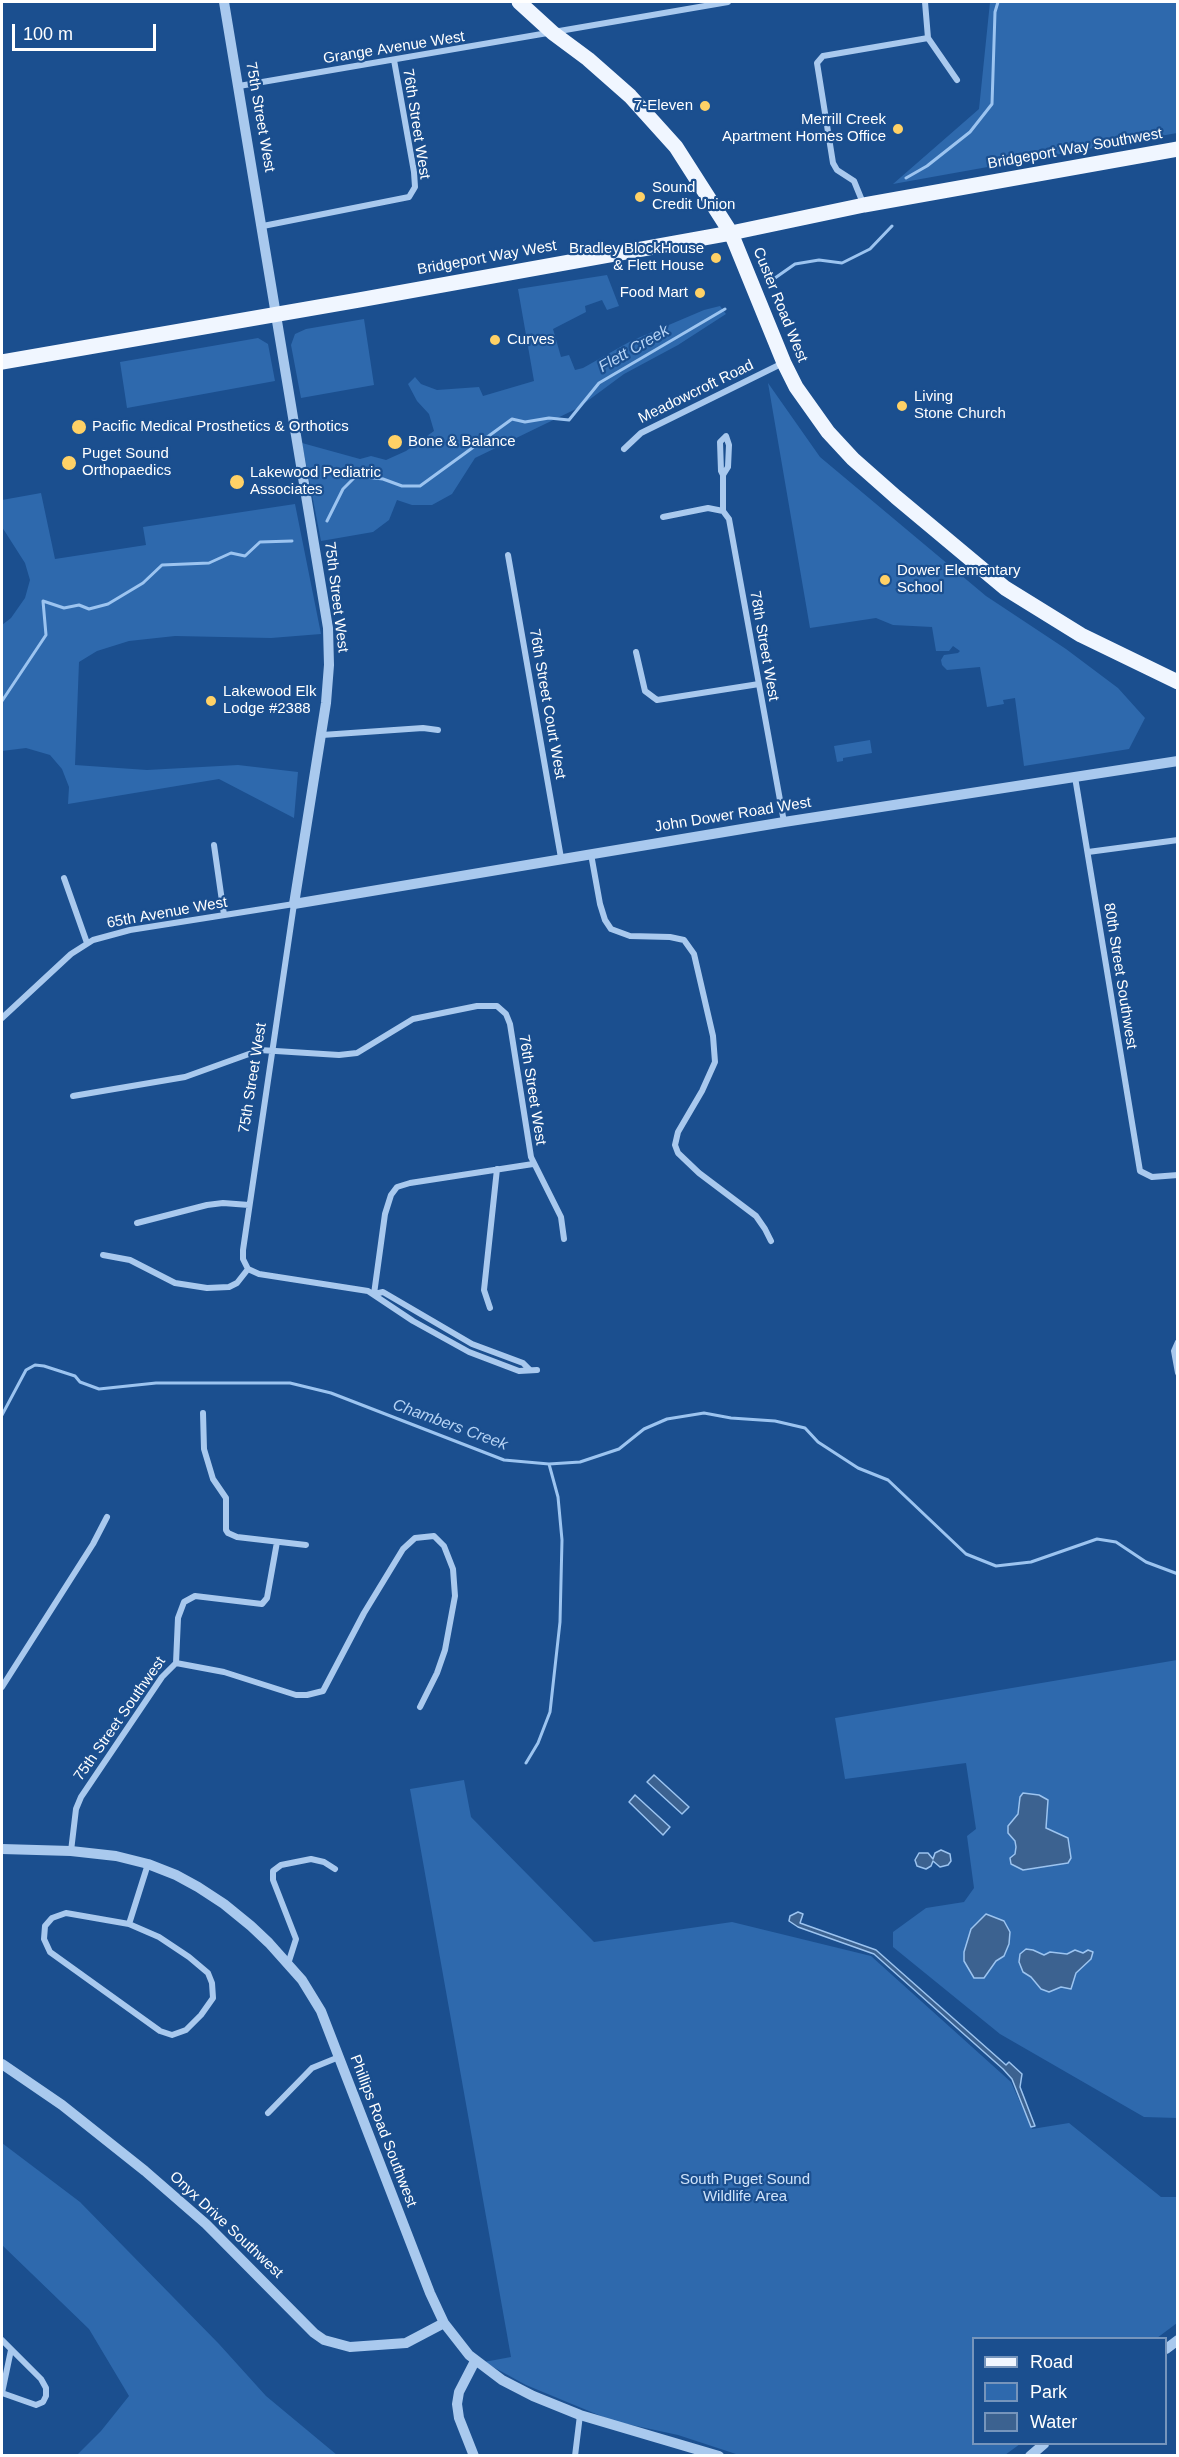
<!DOCTYPE html>
<html>
<head>
<meta charset="utf-8">
<style>
	body { margin:0 }
	#map { position:relative; width:1179px; height:2457px; overflow:hidden; background:#1b4f8f; font-family:Helvetica,sans-serif }
	canvas { display:block }
	.frame { position:absolute; inset:0; border:3px solid #fff; pointer-events:none }
	.legend { position:absolute; left:972px; top:2337px; width:195px; height:108px; box-sizing:border-box; background:#1b4f8f; border:2px solid #7695bc; margin:0; padding:8px 10px; list-style:none; font-size:18px; color:#fff }
	.legend li { display:flex; align-items:center; gap:12px; height:30px }
	.legend b { width:30px; border:2px solid #7695bc }
	.scale { position:absolute; left:12px; top:24px; width:144px; height:27px; box-sizing:border-box; border:3px solid #fff; border-top:0; padding-left:8px; font-size:18px; line-height:21px; white-space:nowrap; color:#fff; -webkit-text-stroke:4px #1b4f8f; paint-order:stroke }
</style>
</head>
<body>
<div id="map">
<canvas width="1179" height="2457"></canvas>
<div class="frame"></div>
<ul class="legend">
<li><b style="height:8px;background:#f0f6ff"></b>Road</li>
<li><b style="height:16px;background:#2e69ad"></b>Park</li>
<li><b style="height:16px;background:#3c6290"></b>Water</li>
</ul>
<div class="scale">100 m</div>
</div>
<script>
const g = document.querySelector('canvas').getContext('2d');
g.lineJoin = 'round';
function fillPath(path, color) { g.fillStyle = color; g.fill(path, 'evenodd'); }
const poly = rows => new Path2D(rows.map(r => 'M' + r).join(''));
function stroke(path, color, width, dash) { g.strokeStyle = color; g.lineWidth = width; g.lineCap = dash ? 'butt' : 'round'; g.setLineDash(dash || []); g.stroke(path); }
function write(font, color, halo, rows, align = 'center') {
  g.font = font + ' Helvetica,sans-serif'; g.lineWidth = 4.5; g.setLineDash([]); g.textBaseline = 'middle'; g.strokeStyle = halo; g.fillStyle = color; for (const [text, x, y, turn = 0] of rows) {
    g.save(); g.translate(x, y); g.rotate((+turn || 0) * Math.PI / 180); g.textAlign = isNaN(turn) ? turn : align; if (halo) g.strokeText(text, 0, 0); g.fillText(text, 0, 0); g.restore();
  }
}
const green = poly([
	[990,2,1177,2,1177,133,893,184,979,109],
	[607,275,619,306,607,310,602,300,585,306,586,312,553,329,561,357,569,355,575,370,583,368,631,341,704,310,720,306,726,314,678,345,624,374,578,408,475,458,452,494,432,505,412,505,397,500,389,520,373,532,321,541,302,443,360,459,371,456,386,460,406,451,434,431,429,414,417,401,408,384,415,377,421,384,437,390,479,387,483,396,534,381,518,289],
	[364,319,374,385,301,398,291,345,295,334,306,329],
	[258,338,268,344,275,381,127,408,120,362],
	[768,383,820,457,986,596,1066,649,1118,688,1145,718,1129,749,1024,766,1015,698,1003,700,1004,704,987,707,980,667,947,670,942,665,941,660,944,655,958,653,960,651,953,646,949,651,936,651,932,627,893,625,876,618,810,628],
	[41,493,55,559,146,545,143,527,295,504,321,634,271,638,175,636,129,641,97,651,79,662,75,765,147,770,238,765,298,772,294,818,219,779,68,804,69,787,62,769,50,755,26,748,2,751,2,625,11,618,25,598,30,580,25,563,2,527,2,500],
	[870,740,872,753,843,758,843,761,837,762,834,746],
	[1177,1660,1177,2118,1144,2117,1000,2034,893,1947,893,1932,926,1908,964,1902,974,1888,967,1836,976,1829,966,1763,845,1779,835,1718],
	[464,1780,471,1817,594,1942,732,1922,871,1956,1011,2082,1032,2129,1069,2123,1161,2197,1177,2197,1177,2323,1157,2338,974,2338,974,2444,1020,2444,1005,2455,739,2455,678,2435,613,2421,526,2385,484,2362,511,2357,410,1789],
	[2,2143,80,2202,219,2344,266,2396,337,2455,77,2455,101,2431,129,2396,89,2329,2,2245]
]);
const water = poly([
	[654,1775,689,1807,682,1814,647,1782,654,1775],
	[1023,1793,1039,1795,1048,1800,1046,1828,1068,1838,1071,1858,1068,1863,1023,1870,1011,1864,1010,1858,1015,1854,1016,1847,1015,1841,1008,1833,1008,1826,1018,1814,1020,1797,1023,1793],
	[635,1795,670,1827,663,1835,629,1802,635,1795],
	[941,1850,950,1854,951,1861,948,1865,940,1867,933,1861,931,1866,926,1869,917,1866,915,1860,919,1853,928,1853,933,1859,935,1853,941,1850],
	[798,1912,803,1914,800,1923,876,1950,1006,2065,1009,2062,1022,2074,1020,2087,1035,2126,1031,2127,1012,2079,1003,2069,874,1954,798,1927,789,1921,790,1916,798,1912],
	[986,1914,1004,1921,1010,1932,1009,1944,1004,1956,996,1961,984,1978,974,1978,964,1961,964,1952,971,1929,986,1914],
	[1026,1949,1033,1950,1044,1955,1050,1952,1067,1954,1075,1950,1083,1953,1088,1950,1093,1952,1091,1959,1076,1973,1071,1989,1061,1987,1049,1992,1041,1989,1031,1977,1023,1972,1019,1962,1020,1954,1026,1949]
]);
const stream = poly([
	[906,178,927,166,970,132,992,104,995,12,998,2],
	[775,278,795,264,819,260,842,263,870,249,892,226],
	[327,521,343,489,356,476,383,479,402,486,420,486,512,419,525,422,549,418,569,420,599,383,725,309],
	[2,701,46,635,43,601,64,608,79,605,89,609,108,604,143,583,162,565,209,563,231,553,245,556,260,542,292,541],
	[2,1415,26,1370,35,1365,44,1366,75,1376,80,1382,99,1389,156,1383,290,1383,331,1393,504,1460,549,1464,580,1462,619,1449,644,1429,667,1419,704,1413,731,1418,775,1421,805,1428,818,1442,858,1468,888,1480,966,1554,996,1566,1031,1562,1097,1539,1116,1542,1146,1562,1178,1574],
	[526,1763,538,1743,550,1712,560,1622,562,1540,558,1497,549,1464]
]);
const minor = poly([
	[925,2,928,38,957,80],
	[239,86,728,2],
	[863,203,854,181,837,170,833,163,817,63,823,56,928,38],
	[263,226,409,197,415,187,414,172,394,60],
	[624,449,641,433,783,363],
	[723,475,728,467,729,445,726,436,720,442,721,471,723,475,723,511,729,519,784,822],
	[663,517,708,508,723,511],
	[508,555,561,858],
	[636,652,645,691,657,700,759,684],
	[322,735,423,728,438,730],
	[1075,777,1140,1171,1152,1177,1178,1175],
	[214,845,224,915],
	[1088,852,1178,840],
	[591,854,600,904,605,920,611,929,630,936,670,937,684,940,694,954,713,1036,715,1062,702,1091,678,1132,675,1145,678,1153,699,1173,756,1216,765,1229,771,1241],
	[64,878,87,943],
	[2,1018,71,954,93,940,130,930,294,904,243,1250,243,1259,248,1269],
	[73,1096,185,1077,260,1050,339,1055,357,1053,413,1019,477,1006,497,1006,506,1014,510,1024,531,1157,561,1217,564,1239],
	[137,1223,207,1205,223,1203,249,1205],
	[103,1255,130,1260,175,1283,207,1288,229,1287,237,1283,248,1269],
	[248,1269,259,1274,368,1291,413,1321,469,1352,519,1371,537,1370],
	[374,1294,385,1214,391,1195,397,1187,410,1183,533,1164],
	[374,1294,383,1292,472,1344,523,1363,529,1369],
	[490,1308,484,1290,497,1169],
	[1178,1342,1174,1351,1178,1373],
	[203,1413,204,1449,213,1479,226,1498,226,1530,228,1533,237,1537,306,1545],
	[176,1663,224,1672,296,1695,307,1695,323,1691,364,1613,403,1549,415,1538,434,1536,444,1546,453,1569,455,1596,445,1650,437,1673,420,1707],
	[2,1687,93,1544,107,1517],
	[71,1851,76,1809,81,1797,162,1677,176,1663,178,1618,184,1602,195,1596,262,1604,267,1598,277,1542],
	[66,1913,129,1924,159,1937,189,1957,208,1973,212,1983,213,1998,201,2015,186,2030,172,2035,160,2031,50,1952,44,1939,45,1926,52,1918,66,1913],
	[129,1924,148,1864],
	[288,1964,296,1939,273,1880,273,1871,281,1865,311,1859,324,1862,335,1869],
	[268,2113,312,2068,339,2057],
	[2,2340,41,2379,46,2388,46,2396,43,2402,36,2405,2,2393],
	[2,2393,11,2350],
	[575,2456,580,2415]
]);
const tertiary = poly([
	[224,2,328,628,329,665,326,703,294,904,784,822,1178,761],
	[2,1849,71,1851,116,1856,148,1864,176,1875,198,1887,224,1904,251,1926,269,1943,302,1980,321,2011,430,2293,444,2323,469,2355,502,2380,533,2396,580,2415,719,2456],
	[2,2064,62,2105,145,2171,206,2224,314,2333,324,2340,350,2347,406,2343,444,2323],
	[1166,2349,1178,2340],
	[474,2456,459,2418,457,2404,459,2392,475,2361],
	[1030,2456,1044,2444]
]);
const primary = poly([
	[519,2,553,33,588,59,630,96,676,147,731,233,784,363,796,387,828,432,853,459,896,497,1005,588,1081,635,1178,682],
	[2,362,359,300,731,233,864,205,1178,149]
]);
const markers = [
	[705,106,6,"#ffd166"],
	[898,129,6,"#ffd166"],
	[640,197,6,"#ffd166"],
	[716,258,6,"#ffd166"],
	[700,293,6,"#ffd166"],
	[495,340,6,"#ffd166"],
	[902,406,6,"#ffd166"],
	[79,427,8,"#ffd166"],
	[395,442,8,"#ffd166"],
	[69,463,8,"#ffd166"],
	[237,482,8,"#ffd166"],
	[885,580,6,"#ffd166"],
	[211,701,6,"#ffd166"]
];
const streetNames = [
	["Grange Avenue West",394,48,-9],
	["75th Street West",260,117,80],
	["76th Street West",416,124,81],
	["Bridgeport Way Southwest",1075,149,-10],
	["Bridgeport Way West",487,258,-10],
	["Custer Road West",780,305,68],
	["Meadowcroft Road",696,392,-26],
	["75th Street West",336,597,83],
	["78th Street West",764,646,80],
	["76th Street Court West",547,704,80],
	["John Dower Road West",733,815,-9],
	["65th Avenue West",167,913,-10],
	["80th Street Southwest",1120,976,81],
	["75th Street West",253,1078,-81],
	["76th Street West",532,1090,81],
	["75th Street Southwest",120,1719,-55],
	["Phillips Road Southwest",383,2131,69],
	["Onyx Drive Southwest",226,2225,43]
];
const poiNames = [
	["7-Eleven",693,106,"right"],
	["Merrill Creek",886,120,"right"],
	["Apartment Homes Office",886,137,"right"],
	["Sound",652,188],
	["Credit Union",652,205],
	["Bradley BlockHouse",704,249,"right"],
	["& Flett House",704,266,"right"],
	["Food Mart",688,293,"right"],
	["Curves",507,340],
	["Living",914,397],
	["Stone Church",914,414],
	["Pacific Medical Prosthetics & Orthotics",92,427],
	["Bone & Balance",408,442],
	["Puget Sound",82,454],
	["Orthopaedics",82,471],
	["Lakewood Pediatric",250,473],
	["Associates",250,490],
	["Dower Elementary",897,571],
	["School",897,588],
	["Lakewood Elk",223,692],
	["Lodge #2388",223,709]
];
const parkNames = [
	["South Puget Sound",745,2180],
	["Wildlife Area",745,2197]
];
const waterNames = [
	["Flett Creek",634,349,-30],
	["Chambers Creek",450,1425,20]
];
fillPath(green, '#2e69ad');
fillPath(water, '#3c6290');
stroke(water, '#9cc4f0', 1.5);
stroke(stream, '#9cc4f0', 3);
stroke(minor, '#a9c9ee', 6);
stroke(tertiary, '#a9c9ee', 10);
stroke(primary, '#f0f6ff', 15);
for (const [x, y, r, color] of markers) { const dot = new Path2D(); dot.arc(x, y, r, 0, 2 * Math.PI); g.fillStyle = color; g.fill(dot); stroke(dot, '#1b4f8f', 2); }
write('15px', '#fff', '#1b4f8f', streetNames);
write('15px', '#fff', '#1b4f8f', poiNames, 'left');
write('15px', '#cfe3fa', '#1b4f8f', parkNames);
write('italic 16px', '#b5d3f5', '#1b4f8f', waterNames);
</script>
</body>
</html>
